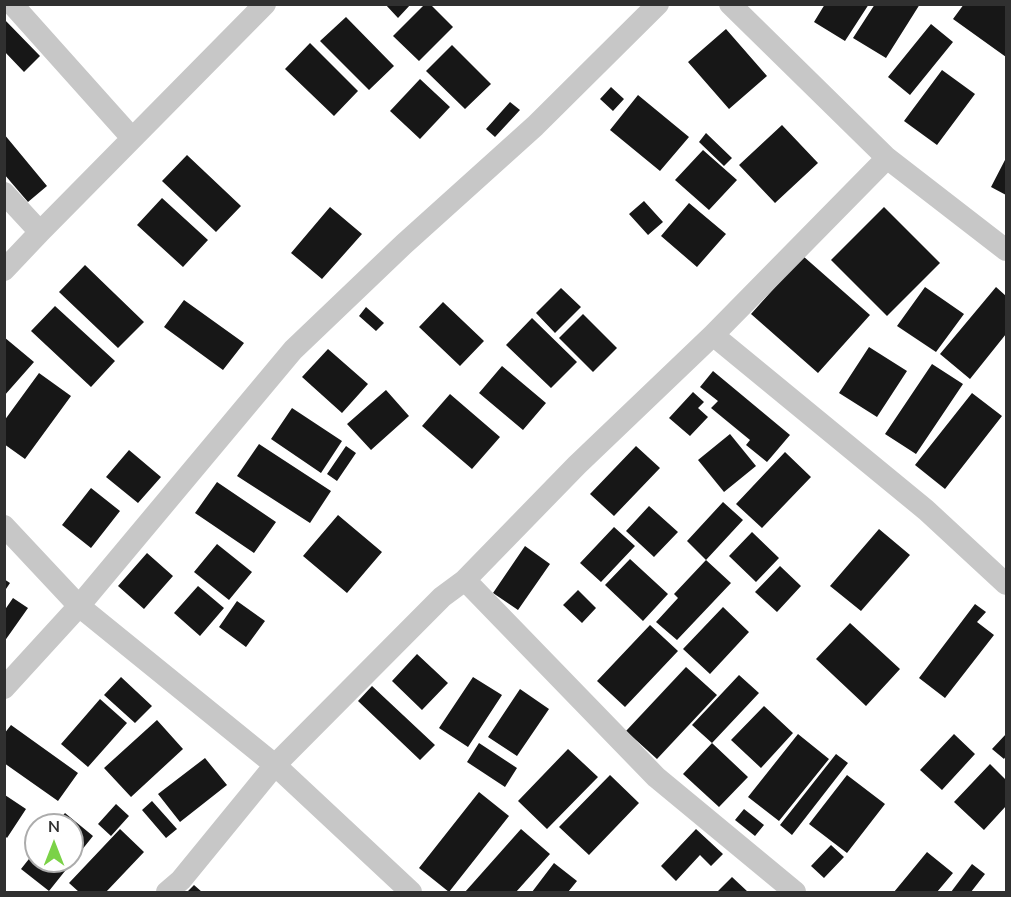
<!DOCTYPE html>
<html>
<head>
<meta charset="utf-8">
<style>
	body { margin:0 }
	#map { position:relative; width:1011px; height:897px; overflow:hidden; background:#fff; font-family:"Nunito Sans",sans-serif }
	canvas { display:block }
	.frame { position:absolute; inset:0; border:6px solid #303030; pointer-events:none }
	.north { position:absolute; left:24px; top:813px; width:60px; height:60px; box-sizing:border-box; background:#fff; border:2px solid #acacac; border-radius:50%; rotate:0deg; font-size:16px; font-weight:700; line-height:24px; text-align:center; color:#303030 }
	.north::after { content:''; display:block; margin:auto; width:21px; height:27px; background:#7bd247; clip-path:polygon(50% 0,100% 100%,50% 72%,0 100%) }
</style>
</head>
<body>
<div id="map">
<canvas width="1011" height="897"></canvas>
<div class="frame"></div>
<div class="north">N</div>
</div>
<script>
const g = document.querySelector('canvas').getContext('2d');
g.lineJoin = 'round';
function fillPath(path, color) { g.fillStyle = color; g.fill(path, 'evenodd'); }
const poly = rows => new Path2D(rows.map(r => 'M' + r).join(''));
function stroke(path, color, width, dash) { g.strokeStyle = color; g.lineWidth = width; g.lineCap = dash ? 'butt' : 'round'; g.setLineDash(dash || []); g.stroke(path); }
const building = poly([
	[385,4,411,4,398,18],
	[425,4,430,4,453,27,419,61,393,36],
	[825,4,869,4,845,41,814,22],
	[875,4,920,4,886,58,853,38],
	[964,4,1006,4,1006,57,953,19],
	[346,17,394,66,369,90,320,41],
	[4,19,40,56,24,72,4,51],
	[931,24,953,42,910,95,888,77],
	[726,29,767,76,729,109,688,62],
	[310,43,358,91,334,116,285,69],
	[452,45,491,84,465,109,426,71],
	[942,70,975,94,937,145,904,121],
	[420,79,450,107,420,139,390,111],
	[611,87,624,99,613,111,600,99],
	[638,95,689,137,660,171,610,130],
	[510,102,520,110,495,137,486,129],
	[782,125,818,163,775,203,739,165],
	[706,133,732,158,724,166,699,142],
	[4,134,47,186,28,202,4,174],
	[703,150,737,180,709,210,675,180],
	[187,155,241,206,216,232,162,181],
	[1006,158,1006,195,991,187],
	[162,198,208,240,183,267,137,225],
	[644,201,663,222,648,235,629,214],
	[689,203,726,234,697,267,661,236],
	[330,207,362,234,322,279,291,253],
	[884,207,940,263,887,316,831,260],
	[803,256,870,315,818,373,751,314],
	[85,265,144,322,118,348,59,292],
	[925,287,964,314,936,352,897,326],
	[996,287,1006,296,1006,334,970,379,940,354],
	[561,288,581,307,555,333,536,313],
	[184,300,244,343,223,370,164,327],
	[443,302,484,341,460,366,419,327],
	[55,306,115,361,91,387,31,331],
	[366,307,384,323,376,331,359,316],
	[583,314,617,348,593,372,559,338],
	[532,318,577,362,551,388,506,345],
	[4,337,34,362,4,396],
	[869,347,907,371,877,417,839,393],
	[328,349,368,384,342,413,302,377],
	[932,364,963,384,916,454,885,434],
	[502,366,546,403,523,430,479,393],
	[713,371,790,435,767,462,746,445,750,440,711,408,718,401,700,387],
	[39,373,71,396,25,459,4,444,4,421],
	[386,390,409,416,371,450,347,424],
	[693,392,704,402,698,408,708,417,690,436,669,418],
	[972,393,1002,416,945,489,915,465],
	[450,394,500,437,472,469,422,426],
	[292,408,342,441,321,473,271,439],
	[730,434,756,466,724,492,698,460],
	[259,444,331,491,310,523,237,476],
	[346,446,356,453,337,481,327,474],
	[636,446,660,468,614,516,590,494],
	[129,450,161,477,138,503,106,477],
	[785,452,811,477,762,528,736,504],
	[217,482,276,522,254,553,195,513],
	[91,488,120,511,91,548,62,525],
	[723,502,743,520,706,560,687,541],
	[649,506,678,532,654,557,626,531],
	[338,515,382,552,347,593,303,556],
	[614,527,635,546,601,582,580,563],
	[879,529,910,555,861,611,830,586],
	[752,532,779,558,756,582,729,556],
	[217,544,252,572,229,600,194,572],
	[525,546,550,564,518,610,493,593],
	[147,553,173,576,144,609,118,586],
	[630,559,668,594,643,621,605,585],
	[706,560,731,583,677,640,656,622,678,598,674,594],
	[780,566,801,586,777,612,755,592],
	[4,579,10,583,4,592],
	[198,586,224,608,200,636,174,613],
	[578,590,596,608,582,623,563,605],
	[13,598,28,608,4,642,4,611],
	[237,601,265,621,246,647,219,627],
	[975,604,986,612,977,622,994,635,945,698,919,678],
	[723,607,749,632,710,674,683,649],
	[850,623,900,669,866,706,816,659],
	[650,625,678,651,625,707,597,681],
	[417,654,448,683,422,710,392,681],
	[686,667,717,695,657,759,626,731],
	[739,675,759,693,712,743,692,725],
	[121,677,152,706,135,723,104,695],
	[473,677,502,695,468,747,439,728],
	[372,686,435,745,420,760,358,701],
	[520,689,549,709,517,756,488,737],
	[100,699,127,723,88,767,61,744],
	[764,706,793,733,761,768,731,740],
	[157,720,183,749,131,797,104,768],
	[11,725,78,773,58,801,4,763,4,734],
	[798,734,829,759,779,821,748,797],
	[954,734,975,754,942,790,920,770],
	[1006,734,1006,756,1004,759,992,749],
	[479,743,517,768,505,787,467,762],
	[712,743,748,777,719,807,683,774],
	[568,749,598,777,547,829,518,801],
	[836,754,848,763,792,835,780,825],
	[205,758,227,785,180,822,158,794],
	[990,764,1006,780,1006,806,984,830,954,802],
	[610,775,639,803,589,855,559,827],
	[847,775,885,804,847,853,809,824],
	[479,792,509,816,449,892,419,868],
	[5,795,26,809,7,838,5,836],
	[152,801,177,829,166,838,142,810],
	[116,804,129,816,111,836,98,824],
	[744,809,764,825,755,836,735,820],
	[65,813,93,836,49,891,21,869,36,850,36,861,72,861,72,825,55,825],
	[120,829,144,852,106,892,79,892,69,883],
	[521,829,550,854,516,892,465,892],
	[696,829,723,854,711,866,700,855,676,881,661,866],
	[831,845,844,857,824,878,811,866],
	[927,852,953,873,937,892,894,892],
	[554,863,577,881,568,892,532,892],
	[972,864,985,874,971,892,951,892],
	[732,877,748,892,717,892],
	[194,885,202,892,187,892]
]);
const minor = poly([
	[12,4,132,138],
	[730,4,887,158,1006,250],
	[4,193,40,232],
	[4,270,40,232,265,4],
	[713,335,926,510,1006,584],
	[4,526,79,606,275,765,411,892],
	[465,580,656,777,795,892],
	[4,688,79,606,293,350,404,244,535,126,658,4],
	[167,892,181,880,275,765,442,597,465,580,577,465,713,335,887,158]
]);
fillPath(building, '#171717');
stroke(minor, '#c7c7c7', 22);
</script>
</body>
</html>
